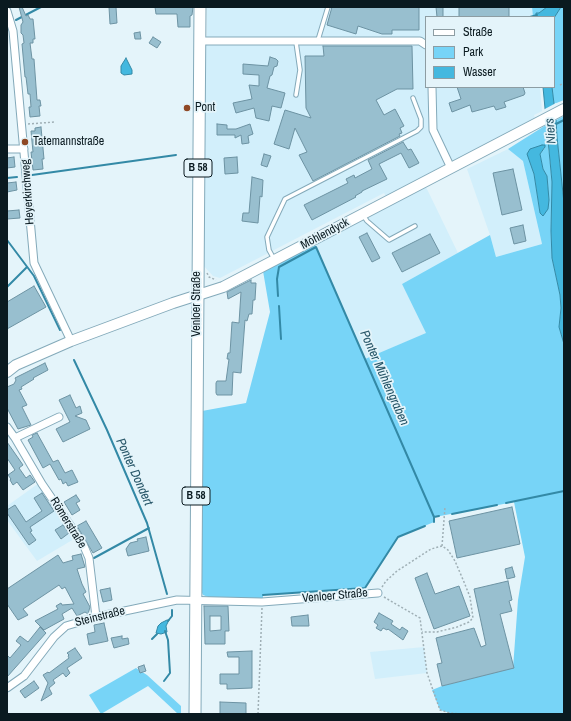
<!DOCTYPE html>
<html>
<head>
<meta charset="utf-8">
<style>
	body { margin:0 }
	#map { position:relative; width:571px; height:721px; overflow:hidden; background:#e4f4fa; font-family:"Archivo Narrow",sans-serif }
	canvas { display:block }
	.frame { position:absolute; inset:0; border:8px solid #0a1a20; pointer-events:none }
	.legend { position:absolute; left:425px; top:16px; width:130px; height:72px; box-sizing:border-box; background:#e4f4fa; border:1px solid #8d9da3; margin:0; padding:5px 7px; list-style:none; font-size:12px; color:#0a1a20 }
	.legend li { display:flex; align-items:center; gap:8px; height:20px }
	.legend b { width:20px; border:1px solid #8d9da3 }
</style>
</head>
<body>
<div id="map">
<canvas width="571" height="721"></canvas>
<div class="frame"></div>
<ul class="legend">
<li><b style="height:5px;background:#fff"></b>Straße</li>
<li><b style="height:11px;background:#77d4f7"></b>Park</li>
<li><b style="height:11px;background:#44b8df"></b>Wasser</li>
</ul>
</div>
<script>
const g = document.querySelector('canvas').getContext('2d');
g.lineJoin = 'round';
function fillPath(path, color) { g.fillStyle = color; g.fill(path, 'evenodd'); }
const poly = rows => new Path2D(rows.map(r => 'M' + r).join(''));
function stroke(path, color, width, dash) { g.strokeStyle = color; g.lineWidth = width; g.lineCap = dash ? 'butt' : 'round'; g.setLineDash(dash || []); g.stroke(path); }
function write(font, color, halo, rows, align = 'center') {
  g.font = font + ' "Archivo Narrow",sans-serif'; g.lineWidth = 3.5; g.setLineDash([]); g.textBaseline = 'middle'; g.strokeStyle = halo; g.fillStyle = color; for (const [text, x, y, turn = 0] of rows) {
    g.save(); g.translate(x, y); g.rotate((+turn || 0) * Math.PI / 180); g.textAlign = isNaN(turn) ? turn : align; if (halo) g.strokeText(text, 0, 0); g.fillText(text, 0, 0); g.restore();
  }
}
const built = poly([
	[207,7,532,7,533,17,426,17,426,87,540,87,542,111,534,115,536,123,388,201,384,193,220,278,213,276,202,264,204,58,207,35],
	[508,149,523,161,542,244,496,257,490,235,467,169],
	[426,187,458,253,402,284,427,333,365,359,315,245],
	[39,483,74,539,37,561,7,520,7,506],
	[424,647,427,673,375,679,370,652]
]);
const green = poly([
	[532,7,547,7,539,13,536,13,536,17,533,17],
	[561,7,564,7,564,100,554,104,552,87,554,87,554,18],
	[564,116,564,203,557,137,556,120],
	[546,125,552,182,551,231,552,258,560,295,561,308,559,327,564,344,564,714,450,713,440,710,432,690,442,686,513,668,518,600,525,557,514,502,435,517,434,522,398,537,365,588,263,595,263,599,211,598,203,595,201,591,202,411,246,403,270,312,263,271,315,245,365,359,426,333,402,284,490,235,496,257,542,244,523,161,508,149],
	[545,148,540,154,543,169,547,176,549,200,540,213,534,174,528,154],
	[136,668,147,675,181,706,181,714,178,714,148,686,101,714,89,695]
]);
const water = poly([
	[547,7,561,7,554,18,554,17,536,17,536,13,539,13,547,7],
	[126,58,132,70,132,74,124,75,121,73,121,66,126,58],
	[543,87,552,87,556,120,557,137,564,203,564,344,559,327,561,308,560,295,552,258,551,231,552,182,543,87],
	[542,145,545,145,545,147,540,154,543,169,547,176,549,200,548,209,543,216,540,213,534,174,527,154,530,149,542,145],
	[169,620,166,626,167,632,161,634,156,633,158,626,161,623,167,620,169,620]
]);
const pier = poly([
	[556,103,558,119,544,126,543,110]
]);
const stream = poly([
	[530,17,537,15],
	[16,20,41,7],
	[554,125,564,120],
	[32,175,176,155],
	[7,178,17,177],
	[7,240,34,276,60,330],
	[7,287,27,267],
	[278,296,277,279,279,267,316,247,434,517],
	[279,306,281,339],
	[74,360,107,430,147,523,167,594],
	[506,503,564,491],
	[452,514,497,505],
	[434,522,434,517,439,516],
	[94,558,149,528],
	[263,595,365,588,398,537,425,526],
	[168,621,172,616,172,610],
	[152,639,157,634],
	[164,681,170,673,168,640,165,631]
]);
const building = poly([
	[19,7,22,7,26,16,28,15,30,19,33,19,35,39,33,39,33,43,30,43,32,59,34,59,37,100,40,100,41,106,39,106,40,116,30,117,29,107,31,107,30,94,28,94,26,77,25,77,22,44,24,43,23,35,21,33,21,25,23,22,19,7],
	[109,7,116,7,117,23,110,24,109,7],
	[155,7,193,7,192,15,190,16,190,27,178,27,177,14,156,14,155,7],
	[332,7,419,7,419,30,392,30,392,34,382,34,358,26,356,34,327,25,332,7],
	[436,7,443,7,443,17,437,17,436,7],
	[459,7,509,7,509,17,459,17,459,7],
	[140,32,141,39,135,39,134,33,140,32],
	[153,37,161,42,157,48,149,43,153,37],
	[323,46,412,46,413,89,397,89,376,100,384,115,395,109,404,126,400,128,402,133,399,134,400,136,313,181,299,155,307,152,295,128,289,149,274,144,285,110,311,118,306,108,305,56,324,56,323,46],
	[270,57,276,59,278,61,277,66,274,67,272,75,270,76,267,88,285,93,281,108,272,106,269,121,256,118,254,108,236,113,233,103,252,99,249,85,259,86,259,75,243,74,243,64,268,66,270,57],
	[457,87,523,87,525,93,524,95,504,102,506,107,496,110,494,106,472,112,470,105,452,112,449,103,461,99,457,87],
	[217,124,227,125,227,129,236,129,250,124,253,134,248,136,249,143,242,144,241,135,235,138,235,135,217,135,217,124],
	[41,127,44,159,42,159,43,169,33,170,31,152,33,152,31,131,35,131,35,128,41,127],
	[403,142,408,150,411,149,419,163,409,168,401,153,379,164,387,179,362,191,362,192,355,196,356,197,312,220,304,205,348,183,346,179,354,175,355,178,372,169,368,160,403,142],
	[264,154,271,156,267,167,261,165,264,154],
	[14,157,15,167,7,168,7,158,14,157],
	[237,157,238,173,225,174,224,158,237,157],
	[513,169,522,210,502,215,493,173,513,169],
	[252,177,263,180,262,197,260,196,258,223,242,221,243,213,249,213,252,177],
	[16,182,17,190,7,192,7,183,16,182],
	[19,210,20,218,7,219,7,211,19,210],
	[523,225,526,241,514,244,510,228,523,225],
	[367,233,380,258,372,262,359,237,367,233],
	[430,234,440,253,402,272,392,253,430,234],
	[251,280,251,283,256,283,255,300,253,300,252,314,249,314,247,321,245,320,241,373,233,372,232,395,217,395,216,393,216,383,217,381,226,381,229,359,227,359,228,353,230,353,232,322,239,323,241,292,228,299,227,292,251,280],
	[34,286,46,307,7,329,7,302,34,286],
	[45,363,48,370,33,378,34,379,21,387,22,389,19,390,27,405,22,407,31,425,18,429,7,408,7,387,14,384,16,380,15,378,45,363],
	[70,395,76,408,80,406,82,413,75,416,86,420,90,429,63,442,56,429,70,422,59,400,70,395],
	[37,433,53,462,58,460,65,473,72,470,78,482,68,486,66,482,63,484,61,479,59,480,50,464,43,468,28,440,33,437,32,435,37,433],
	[7,442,23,465,19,468,26,478,30,475,35,482,23,490,17,482,13,485,10,480,11,479,8,475,15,470,7,458,7,442],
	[42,493,54,511,30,527,32,531,30,532,36,540,29,545,7,513,7,510,15,505,26,522,42,511,34,498,42,493],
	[76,495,80,501,76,503,80,510,72,515,64,502,76,495],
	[512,507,520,544,457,558,449,521,512,507],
	[86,521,102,548,93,553,77,526,86,521],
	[63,525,69,533,61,539,55,530,63,525],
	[146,537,149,551,128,556,126,549,130,543,138,541,137,539,146,537],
	[81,554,85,567,77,569,82,584,86,592,83,594,90,607,88,614,85,612,77,616,72,608,62,614,64,619,44,630,35,621,58,609,56,606,61,603,62,605,74,604,65,587,62,589,59,585,23,609,28,615,18,620,7,604,7,589,58,555,63,563,73,560,72,556,81,554],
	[512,567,515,577,507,579,505,569,512,567],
	[427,573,435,594,459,586,470,616,434,629,415,578,427,573],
	[508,581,512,600,509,601,512,611,500,614,514,668,442,686,437,664,442,663,436,638,474,628,481,647,486,645,474,589,508,581],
	[110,588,112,600,103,602,100,590,110,588],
	[204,606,228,606,229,631,225,631,225,644,205,644,204,606],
	[210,616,221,616,221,630,210,631,210,616],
	[379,613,393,621,391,624,400,630,402,627,408,631,403,640,388,629,387,630,383,628,381,631,376,628,378,625,374,622,379,613],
	[308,615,309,626,292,626,291,617,308,615],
	[104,623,108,641,89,645,87,634,95,632,94,625,104,623],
	[40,627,46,633,7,677,7,655,10,658,21,645,16,641,20,636,28,642,40,627],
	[122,636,122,639,128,638,129,644,114,648,111,638,122,636],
	[75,648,82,658,67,668,70,673,66,677,63,673,53,680,55,683,49,688,52,694,41,701,48,683,43,675,48,672,49,673,69,658,68,656,69,655,67,653,75,648],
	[252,651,252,688,227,689,227,684,220,684,220,674,239,674,239,657,228,657,227,652,252,651],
	[144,665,146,671,140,673,138,667,144,665],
	[34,681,39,688,25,698,20,691,34,681],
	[220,702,246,703,246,714,220,714,220,702]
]);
const path = poly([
	[560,85,564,83],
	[28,124,55,122],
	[207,273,209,277,216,280],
	[442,546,445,507],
	[382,587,386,581,397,571,431,549,442,546,448,550,455,561,464,582,470,597,473,618,469,622,457,627,437,632,422,632],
	[384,597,420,618,427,673,440,710,450,713,459,714],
	[258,714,262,608]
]);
const lane = poly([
	[318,40,328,7],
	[296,95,300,70,296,42],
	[363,215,367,221,389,240,415,226],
	[274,259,269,250,267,237,285,199,417,131,421,127,421,119,413,98]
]);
const street = poly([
	[7,11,13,31,34,263,71,341],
	[200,41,420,41,426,45],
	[432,87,433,130,451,168],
	[7,149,24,149],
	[7,427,15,438,42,484,83,544,89,558,96,617],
	[15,438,59,417],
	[7,688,24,676,54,637,66,626,96,617,177,600,262,602,378,593]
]);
const secondary = poly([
	[7,372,16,365,71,341,173,303,223,287,564,109]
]);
const primary = poly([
	[195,714,200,7]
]);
const markers = [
	[187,108,4,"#8f4825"],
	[25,142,4,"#8f4825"]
];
const shields = [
	[198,168,28],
	[196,496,28]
];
const shieldNames = [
	["B 58",198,168],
	["B 58",196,496]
];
const poiNames = [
	["Pont",195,108],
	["Tatemannstraße",33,142]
];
const streetNames = [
	["Heyerkirchweg",28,192,-94],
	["Möhlendyck",325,234,-28],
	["Venloer Straße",197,304,-90],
	["Römerstraße",68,523,58],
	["Venloer Straße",335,596,-5],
	["Steinstraße",100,617,-14]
];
const waterNames = [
	["Niers",551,131,-95],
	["Ponter Mühlengraben",384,378,66],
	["Ponter Dondert",134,472,66]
];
fillPath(built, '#d2effb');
fillPath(green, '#77d4f7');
fillPath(water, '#44b8df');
stroke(water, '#3389a6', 1);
fillPath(pier, '#e4f4fa');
stroke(stream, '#3389a6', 2);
fillPath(building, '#98bfcf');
stroke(building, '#6d93a3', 1);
stroke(lane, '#84aaba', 5.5);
stroke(street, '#84aaba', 9);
stroke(secondary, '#84aaba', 12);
stroke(primary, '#84aaba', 13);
stroke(path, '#9fafb5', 1.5, [2, 2]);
stroke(lane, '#fff', 3.5);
stroke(street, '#fff', 7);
stroke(secondary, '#fff', 10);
stroke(primary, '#fff', 11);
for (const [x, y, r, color] of markers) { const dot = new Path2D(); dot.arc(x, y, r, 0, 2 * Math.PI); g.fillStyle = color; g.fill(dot); stroke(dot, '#e4f4fa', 1.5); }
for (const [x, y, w] of shields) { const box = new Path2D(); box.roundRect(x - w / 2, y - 9, w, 18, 3); g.fillStyle = '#e4f4fa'; g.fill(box); stroke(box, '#0a1a20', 1); }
write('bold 11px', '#0a1a20', null, shieldNames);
write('12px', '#0a1a20', '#e4f4fa', poiNames, 'left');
write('12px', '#0a1a20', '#e4f4fa', streetNames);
write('italic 13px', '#275668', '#e4f4fa', waterNames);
</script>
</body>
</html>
